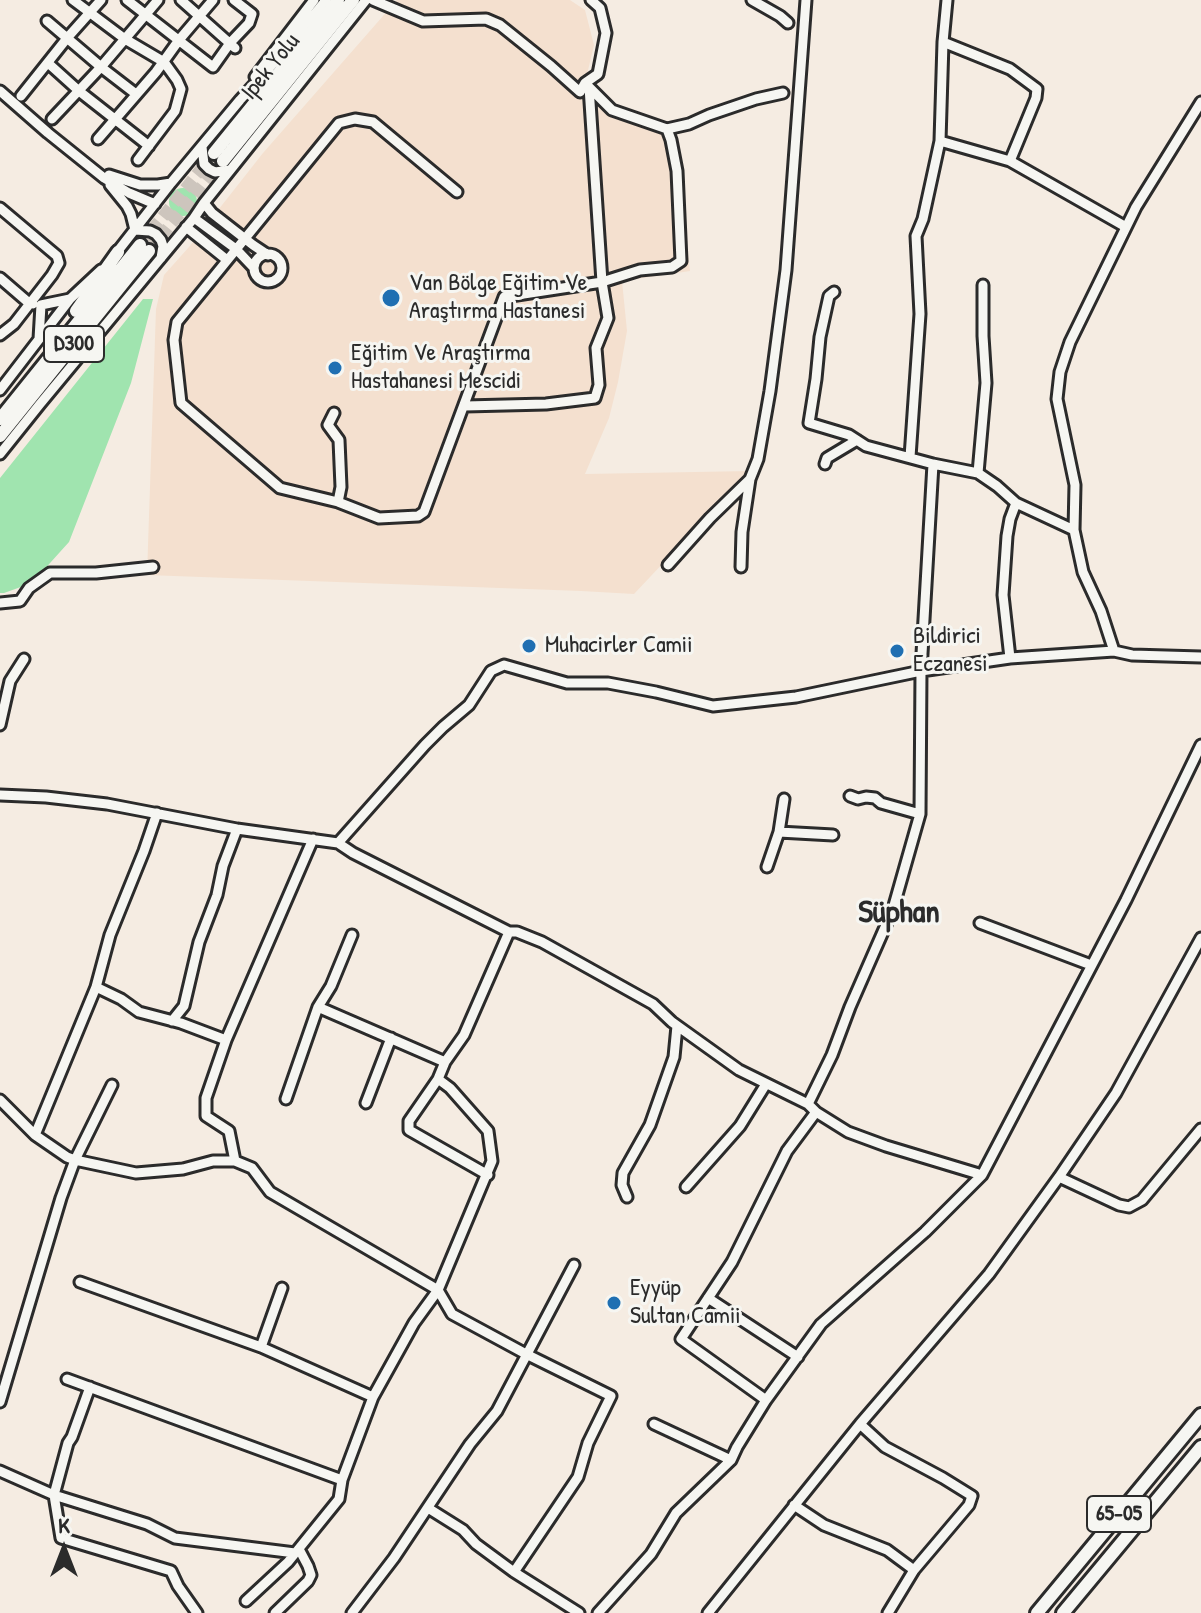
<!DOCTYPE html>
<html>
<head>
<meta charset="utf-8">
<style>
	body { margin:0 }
	#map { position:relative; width:1201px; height:1613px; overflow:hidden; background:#f5ece2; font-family:"Patrick Hand",sans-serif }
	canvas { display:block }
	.north { position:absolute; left:24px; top:1509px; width:80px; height:80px; -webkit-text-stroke:6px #f6f6f2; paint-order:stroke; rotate:0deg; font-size:22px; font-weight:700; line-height:32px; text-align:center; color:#2b2b2b }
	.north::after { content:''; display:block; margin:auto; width:28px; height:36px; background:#2b2b2b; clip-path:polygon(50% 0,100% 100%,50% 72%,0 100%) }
</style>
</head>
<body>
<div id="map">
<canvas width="1201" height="1613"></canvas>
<div class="north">K</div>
</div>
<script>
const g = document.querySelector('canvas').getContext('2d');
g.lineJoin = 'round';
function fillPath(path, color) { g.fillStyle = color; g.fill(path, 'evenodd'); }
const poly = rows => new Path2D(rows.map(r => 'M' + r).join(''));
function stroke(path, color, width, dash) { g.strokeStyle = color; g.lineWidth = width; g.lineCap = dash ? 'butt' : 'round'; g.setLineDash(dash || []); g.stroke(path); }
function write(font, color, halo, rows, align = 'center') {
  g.font = font + ' "Patrick Hand",sans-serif'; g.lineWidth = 6; g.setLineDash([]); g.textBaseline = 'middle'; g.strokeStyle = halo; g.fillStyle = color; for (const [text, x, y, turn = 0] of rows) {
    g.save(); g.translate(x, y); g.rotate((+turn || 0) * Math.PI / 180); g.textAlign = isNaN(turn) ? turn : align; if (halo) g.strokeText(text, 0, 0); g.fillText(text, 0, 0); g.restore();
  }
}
const built = poly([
	[397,0,570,0,585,10,594,45,585,83,594,104,612,114,670,137,678,174,690,271,622,281,627,331,618,382,609,418,585,474,750,471,634,594,581,591,147,575,156,309,164,275,189,247,263,153]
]);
const green = poly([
	'169 202a14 14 0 1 1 28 0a14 14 0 1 1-28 0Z',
	[143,299,153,299,131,383,69,542,32,583,4,593,0,593,0,478]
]);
const highwayTunnel = poly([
	[140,245,214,153],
	[149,251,220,164]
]);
const minor = poly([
	[73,0,125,39,164,62,177,80,181,89,175,111,138,160],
	[127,0,213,67,230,43,249,23,252,14,234,0],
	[181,0,235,48],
	[373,0,423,21,486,19,500,25,551,66,580,92,585,83,612,110,667,129,689,124,709,115,756,99,783,93],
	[752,0,780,16,788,23],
	[47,21,101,67,136,94],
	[943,42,1010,69,1037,89,1036,98,1010,161],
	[48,63,79,91,149,146],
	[255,77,314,0],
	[585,83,598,74,606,33,600,8,591,0],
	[0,91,48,133,104,178,129,193,155,204],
	[21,96,68,37,101,0],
	[1201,102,1136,207,1070,342,1060,372,1057,399,1075,485,1074,530,1083,572,1101,611,1114,651,1132,655,1201,657],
	[52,119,101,67,158,0],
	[98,139,156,72,179,40,213,0],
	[940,141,1010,161,1126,227],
	[202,147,204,164,209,169,215,172,230,170],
	[109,175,140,185,158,185,171,183],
	[110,185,127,206,131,214,135,230,150,231,156,234,161,240,163,246,161,258],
	[457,192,373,122,355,119,339,123,177,322,174,340,181,403,280,488,338,502,379,518,418,516,424,512,504,297,602,282,640,270,672,267,681,261,677,171,671,140,667,129],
	[204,203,212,213,253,245,268,255],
	[0,208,57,256,59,263,52,275,14,324,0,335],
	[194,218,236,249,254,268],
	[186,227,227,260],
	'254 268a14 14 0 1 1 28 0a14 14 0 1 1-28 0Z',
	[114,256,171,183,240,100,283,53,326,0],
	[0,278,29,303,33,304],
	[834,292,829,296,820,337,816,379,809,423,849,435,866,446,933,464,978,473,997,486,1016,503,1074,530],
	[39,339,41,305,70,299],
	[0,390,70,299,101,270],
	[465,406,546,404,595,398,599,385,596,348,608,318,602,282,589,87],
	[334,413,328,425,339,440,341,487,338,502],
	[0,454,40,404,194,218,204,203,366,0],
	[910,457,920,314,916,236,923,219,940,141,943,42,947,0],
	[825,464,827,458,857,440],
	[978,473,986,383,983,336,983,285],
	[668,565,710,518,750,479,758,459,770,391,786,270,806,0],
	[741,567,742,532,750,479],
	[0,603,20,601,29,588,50,573,96,573,153,567],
	[1010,658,1003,595,1007,536,1010,519,1016,503],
	[0,725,10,681,24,659],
	[0,795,46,797,107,804,237,829,338,843,353,853,509,932,517,932,542,942,653,1004,672,1022,739,1070,808,1104,816,1112,848,1132,886,1146,982,1175],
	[850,796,858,799,866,797,875,798,881,803,920,814],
	[779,832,833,835],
	[338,843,425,745,443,727,469,705,491,671,504,665,567,683,608,683,656,692,713,706,796,697,921,671,1010,658,1114,651],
	[767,867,779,832,784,799],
	[980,923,1091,965],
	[96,987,121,999,139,1012,181,1023,226,1040],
	[172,1021,184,1006,199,942,217,895,223,866,237,829],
	[445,1062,464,1035,509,932],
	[438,1079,409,1121,409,1130,488,1175],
	[286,1099,318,1007,331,986,352,935],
	[0,1100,35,1135,67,1157,75,1160,136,1173,183,1169,213,1161,235,1161,252,1168,270,1192,438,1290,452,1314,526,1354,611,1396,588,1443,578,1477,514,1572,579,1613],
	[366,1103,391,1038],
	[808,1104,832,1055,850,1007,893,909,920,814,921,671,933,464],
	[35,1135,96,987,110,935,144,851,157,813],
	[235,1161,229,1131,206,1116,206,1098,226,1040,313,839],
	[1059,1177,1119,1205,1129,1207,1142,1200,1201,1129],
	[686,1187,740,1126,766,1084],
	[627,1197,622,1185,623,1173,650,1125,674,1057,677,1026],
	[80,1282,261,1347,373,1397],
	[708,1298,798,1357],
	[261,1347,282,1288],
	[67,1379,342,1480],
	[90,1387,72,1437,68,1443,54,1495,61,1538,171,1571,178,1586,197,1613],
	[766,1400,681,1339,732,1262,787,1151,816,1112],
	[0,1402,61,1198,75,1160,112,1085],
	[654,1424,731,1460],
	[860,1424,885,1447,943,1478,972,1496,969,1505,914,1570,888,1613],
	[0,1471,54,1495,147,1524,175,1538,295,1553],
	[794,1505,824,1525,887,1550,914,1570],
	[428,1508,463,1530,476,1544,514,1572],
	[246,1601,288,1562,339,1499,342,1480,373,1397,414,1323,438,1290,492,1161,488,1131,450,1088,438,1079,445,1062,318,1007],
	[275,1613,308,1581,311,1575,308,1566,299,1549],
	[352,1613,394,1558,470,1444,497,1411,574,1265],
	[598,1613,651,1554,676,1513,731,1460,737,1447,766,1400,821,1324,925,1232,982,1175,1126,900,1201,745],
	[708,1613,860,1424,989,1274,1059,1177,1116,1093,1201,938]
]);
const highway = poly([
	[214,153,338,0],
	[223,161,353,0],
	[76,311,118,252],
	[0,419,140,245],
	[0,436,149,251],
	[1037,1613,1201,1415],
	[1063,1613,1201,1447]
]);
const markers = [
	[391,298,10,"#1f6fb2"],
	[335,368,8,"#1f6fb2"],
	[529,646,8,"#1f6fb2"],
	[897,651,8,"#1f6fb2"],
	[614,1303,8,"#1f6fb2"]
];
const shields = [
	[74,344,60],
	[1119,1514,64]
];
const shieldNames = [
	["D300",74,344],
	["65-05",1119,1514]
];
const streetNames = [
	["Ipek Yolu",271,67,-51]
];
const poiNames = [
	["Van Bölge Eğitim Ve",409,284],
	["Araştırma Hastanesi",409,312],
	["Eğitim Ve Araştırma",351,354],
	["Hastahanesi Mescidi",351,382],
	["Bildirici",913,637],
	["Eczanesi",913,665],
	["Muhacirler Camii",545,646],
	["Eyyüp",630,1289],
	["Sultan Camii",630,1317]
];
const districtNames = [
	["Süphan",899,913]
];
fillPath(built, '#f4e0cf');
fillPath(green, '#a0e4af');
stroke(highwayTunnel, '#cdc5bd', 12, [12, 6]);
stroke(minor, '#2b2b2b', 15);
stroke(highway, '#2b2b2b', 18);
stroke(minor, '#f6f6f2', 9);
stroke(highway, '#f6f6f2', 12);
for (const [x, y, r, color] of markers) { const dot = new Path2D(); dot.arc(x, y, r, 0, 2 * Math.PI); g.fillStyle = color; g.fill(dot); stroke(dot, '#f6f6f2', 3); }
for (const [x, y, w] of shields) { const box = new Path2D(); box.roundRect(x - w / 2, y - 18, w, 36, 6); g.fillStyle = '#f6f6f2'; g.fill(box); stroke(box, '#2b2b2b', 2); }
write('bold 22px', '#2b2b2b', null, shieldNames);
write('24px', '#2b2b2b', '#f6f6f2', streetNames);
write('24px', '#2b2b2b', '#f6f6f2', poiNames, 'left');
write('bold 32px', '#2b2b2b', '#f6f6f2', districtNames);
</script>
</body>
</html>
